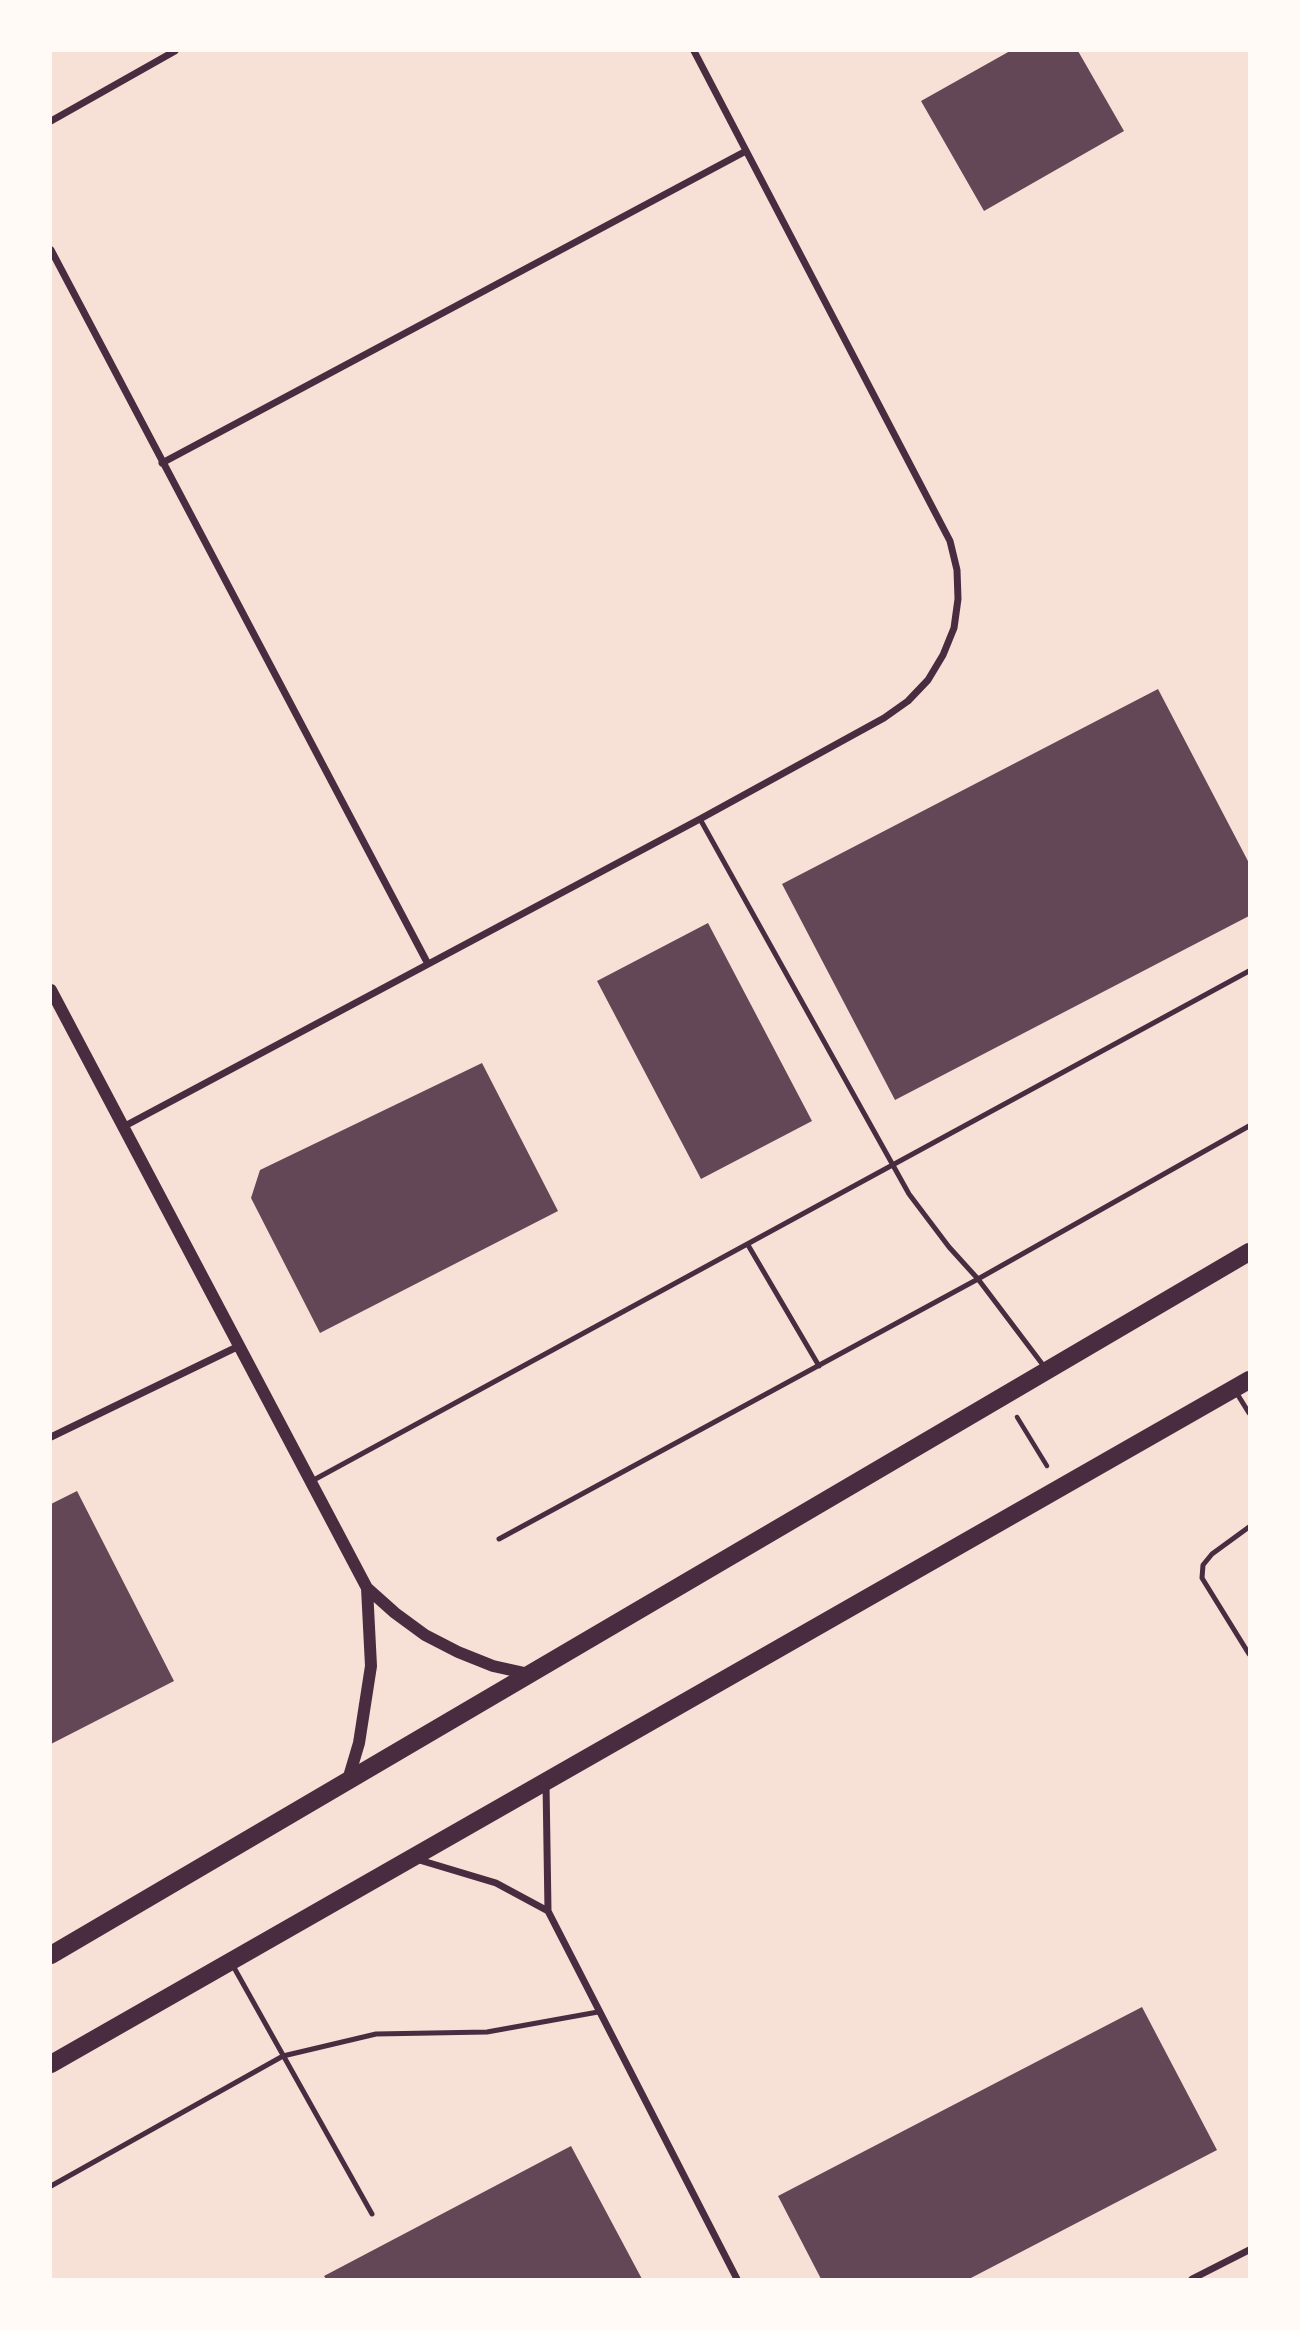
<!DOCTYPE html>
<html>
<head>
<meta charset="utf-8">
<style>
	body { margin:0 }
	#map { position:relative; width:1300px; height:2330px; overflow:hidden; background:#f7e1d7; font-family:"Noto Serif",serif }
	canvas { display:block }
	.frame { position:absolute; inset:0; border:52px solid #fffaf5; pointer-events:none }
</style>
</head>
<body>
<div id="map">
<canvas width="1300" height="2330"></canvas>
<div class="frame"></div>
</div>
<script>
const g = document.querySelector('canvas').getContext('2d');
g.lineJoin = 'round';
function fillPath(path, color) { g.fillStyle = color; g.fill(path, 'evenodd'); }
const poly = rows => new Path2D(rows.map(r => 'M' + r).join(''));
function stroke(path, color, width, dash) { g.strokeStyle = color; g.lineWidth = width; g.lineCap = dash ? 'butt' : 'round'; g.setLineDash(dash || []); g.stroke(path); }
const building = poly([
	[1010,51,1078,51,1124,131,984,211,921,101],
	[1158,689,1249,863,1249,916,895,1100,782,884],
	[708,923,812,1121,701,1179,597,981],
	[482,1063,558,1211,320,1333,251,1198,260,1170],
	[77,1491,174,1681,51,1744,51,1504],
	[1142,2007,1217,2150,969,2279,821,2279,778,2196],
	[571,2146,642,2279,326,2279,324,2276]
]);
const path = poly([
	[1017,1417,1047,1466]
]);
const service = poly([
	[700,819,909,1194,949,1247,978,1279,1046,1369],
	[748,1245,819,1366],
	[1236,1392,1249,1413],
	[310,1482,1249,971],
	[1249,1527,1212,1554,1203,1565,1202,1578,1249,1654],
	[499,1539,978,1279,1249,1126],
	[232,1964,372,2214],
	[51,2186,283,2056,376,2034,487,2032,598,2012]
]);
const minor = poly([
	[51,121,175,51],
	[51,250,428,964],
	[162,463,746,151],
	[123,1127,700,819,884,718,908,701,928,680,943,655,954,628,958,599,957,570,950,541,694,51],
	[51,1437,239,1346],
	[546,1783,548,1911,737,2279],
	[416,1859,496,1883,548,1911],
	[1192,2279,1249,2250]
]);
const tertiary = poly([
	[51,990,367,1588,395,1613,425,1635,458,1652,493,1666,529,1674],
	[348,1780,359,1743,371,1666,367,1588]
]);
const primary = poly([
	[51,1955,1249,1252],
	[51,2064,1249,1380]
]);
fillPath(building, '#644757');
stroke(path, '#4a2c40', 4.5);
stroke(service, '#4a2c40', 5);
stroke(minor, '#4a2c40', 7);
stroke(tertiary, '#4a2c40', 12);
stroke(primary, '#4a2c40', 18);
</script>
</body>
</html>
